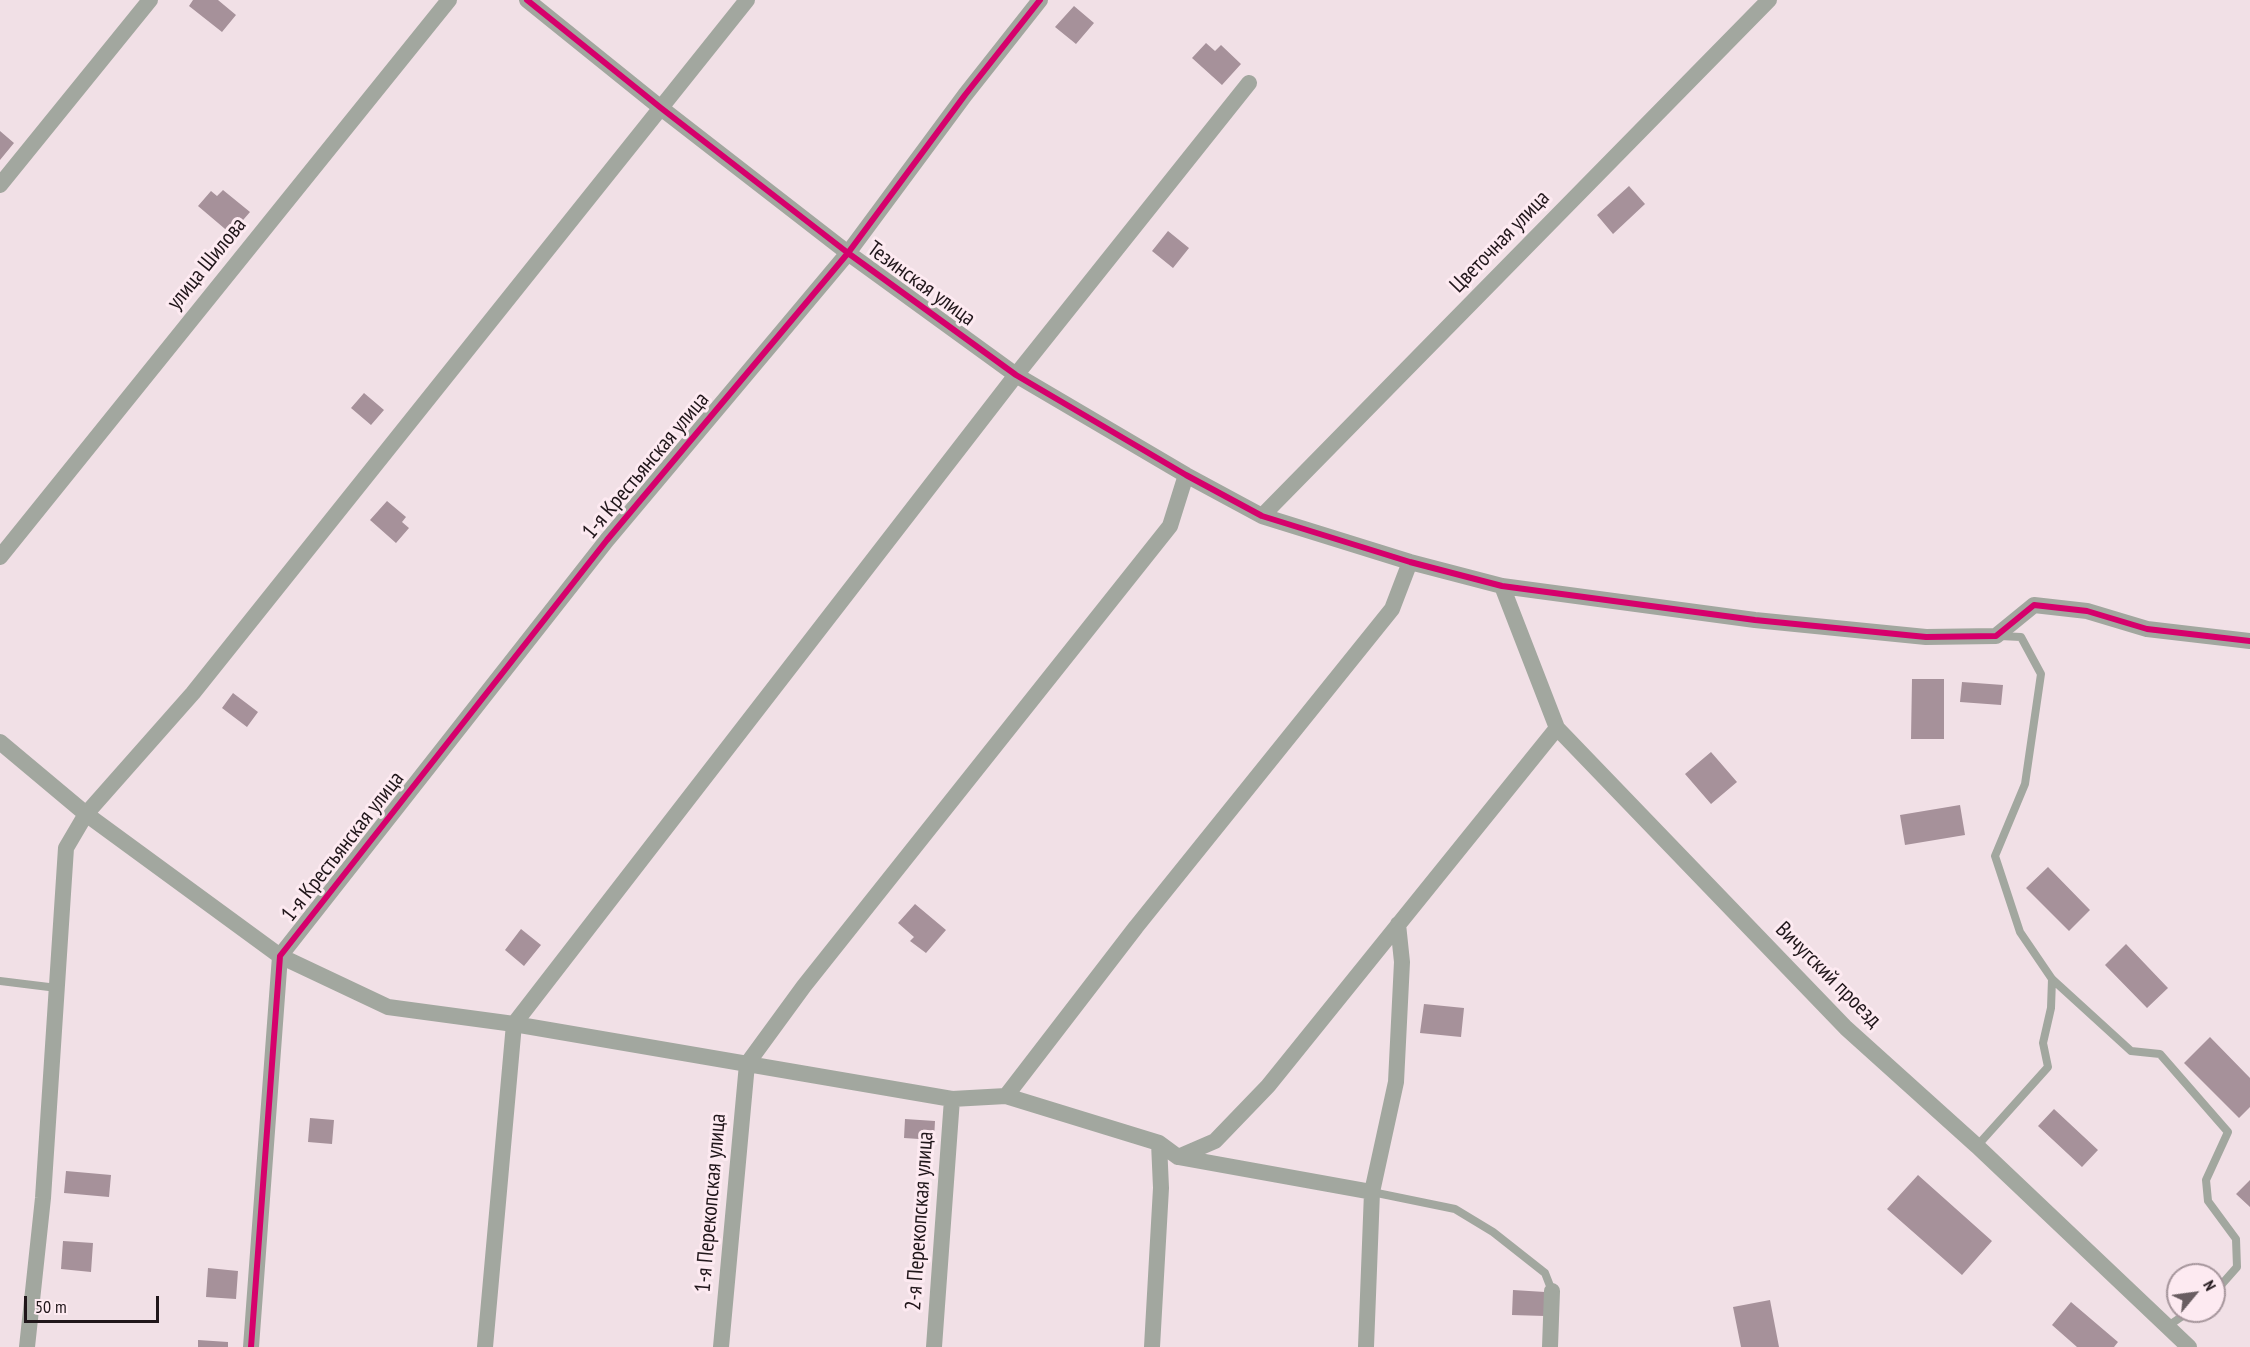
<!DOCTYPE html>
<html>
<head>
<meta charset="utf-8">
<style>
	body { margin:0 }
	#map { position:relative; width:2250px; height:1347px; overflow:hidden; background:#f1e0e6; font-family:"PT Sans Narrow",sans-serif }
	canvas { display:block }
	.north { position:absolute; left:2166px; top:1263px; width:60px; height:60px; box-sizing:border-box; background:#fdeaf1; border:2px solid #a5959b; border-radius:50%; rotate:61deg; font-size:16px; font-weight:700; line-height:24px; text-align:center; color:#20161a }
	.north::after { content:''; display:block; margin:auto; width:21px; height:27px; background:#695d61; clip-path:polygon(50% 0,100% 100%,50% 72%,0 100%) }
	.scale { position:absolute; left:24px; top:1296px; width:135px; height:27px; box-sizing:border-box; border:3px solid #20161a; border-top:0; padding-left:8px; font-size:18px; line-height:21px; white-space:nowrap; color:#20161a; -webkit-text-stroke:4px #fdeaf1; paint-order:stroke }
</style>
</head>
<body>
<div id="map">
<canvas width="2250" height="1347"></canvas>
<div class="north">N</div>
<div class="scale">50 m</div>
</div>
<script>
const g = document.querySelector('canvas').getContext('2d');
g.lineJoin = 'round';
function fillPath(path, color) { g.fillStyle = color; g.fill(path, 'evenodd'); }
const poly = rows => new Path2D(rows.map(r => 'M' + r).join(''));
function stroke(path, color, width, dash) { g.strokeStyle = color; g.lineWidth = width; g.lineCap = dash ? 'butt' : 'round'; g.setLineDash(dash || []); g.stroke(path); }
function write(font, color, halo, rows, align = 'center') {
  g.font = font + ' "PT Sans Narrow",sans-serif'; g.lineWidth = 6; g.setLineDash([]); g.textBaseline = 'middle'; g.strokeStyle = halo; g.fillStyle = color; for (const [text, x, y, turn = 0] of rows) {
    g.save(); g.translate(x, y); g.rotate((+turn || 0) * Math.PI / 180); g.textAlign = isNaN(turn) ? turn : align; if (halo) g.strokeText(text, 0, 0); g.fillText(text, 0, 0); g.restore();
  }
}
const building = poly([
	[193,0,218,0,236,15,222,32,189,6],
	[1074,6,1094,23,1076,44,1055,27],
	[1206,43,1215,51,1221,45,1241,64,1222,85,1192,58],
	[0,131,14,143,0,160],
	[1629,186,1645,204,1613,234,1597,215],
	[223,190,250,212,231,234,198,206,211,191,217,196],
	[1168,231,1189,248,1173,268,1152,251],
	[364,393,384,410,371,425,351,408],
	[387,501,406,517,402,522,409,528,396,543,370,520],
	[1912,679,1944,679,1944,739,1911,739],
	[1962,682,2003,685,2001,705,1960,702],
	[233,693,258,712,247,727,222,708],
	[1711,752,1737,782,1711,804,1685,774],
	[1960,805,1965,835,1905,845,1900,815],
	[2048,867,2090,910,2069,931,2026,888],
	[915,904,946,930,926,953,910,941,914,937,898,923],
	[521,929,541,945,524,966,505,950],
	[2126,944,2168,988,2147,1008,2105,965],
	[1424,1004,1464,1008,1461,1037,1420,1033],
	[2210,1037,2250,1078,2250,1107,2239,1118,2184,1063],
	[2054,1109,2098,1150,2082,1167,2038,1126],
	[310,1118,334,1120,332,1144,308,1142],
	[905,1119,935,1121,934,1140,904,1138],
	[66,1171,111,1175,109,1197,64,1193],
	[1918,1175,1992,1241,1962,1275,1887,1209],
	[2250,1180,2250,1207,2236,1194],
	[63,1241,93,1243,91,1272,61,1269],
	[208,1268,238,1271,236,1299,206,1297],
	[1513,1290,1545,1292,1545,1316,1512,1315],
	[1770,1300,1779,1347,1741,1347,1733,1307],
	[2071,1302,2118,1342,2114,1347,2077,1347,2052,1325],
	[198,1340,228,1342,228,1347,198,1347]
]);
const service = poly([
	[2000,636,2021,637,2041,674,2025,784,1995,856,2020,932,2052,979,2131,1051,2160,1054,2228,1132,2206,1180,2208,1201,2236,1239,2237,1267,2214,1293],
	[0,981,57,988],
	[1977,1146,2048,1067,2043,1043,2051,1008,2052,979],
	[1372,1192,1455,1209,1493,1232,1545,1273,1552,1291],
	[2168,1326,2190,1311]
]);
const minor = poly([
	[527,0,661,108,848,253,1016,375,1186,475,1262,516,1410,562,1502,586,1755,620,1926,637,1996,636,2034,605,2087,611,2147,629,2250,641],
	[0,185,150,0],
	[1262,516,1769,0],
	[0,557,449,0],
	[1502,586,1557,728,1846,1028,1977,1146,2189,1347],
	[0,742,86,814,280,956,388,1007,514,1024,952,1099,1006,1096,1159,1143,1178,1157,1372,1192],
	[1006,1096,1136,927,1392,609,1410,562],
	[1178,1157,1215,1141,1268,1086,1557,728],
	[27,1347,43,1198,66,848,86,814,193,693,747,0],
	[251,1347,280,956,607,540,848,253,965,95,1040,0],
	[485,1347,514,1024,1016,375,1249,83],
	[721,1347,747,1064,804,986,1170,526,1186,475],
	[934,1347,952,1099],
	[1152,1347,1161,1188,1159,1143],
	[1366,1347,1372,1192,1396,1082,1402,962,1398,924],
	[1550,1347,1552,1291]
]);
const cycleway = poly([
	[527,0,661,108,848,253,1016,375,1186,475,1262,516,1410,562,1502,586,1755,620,1926,637,1996,636,2034,605,2087,611,2147,629,2250,641],
	[251,1347,280,956,607,540,848,253,965,95,1040,0]
]);
const streetNames = [
	["Цветочная улица",1500,242,-46],
	["улица Шилова",207,264,-51],
	["Тезинская улица",921,284,36],
	["1-я Крестьянская улица",646,466,-50],
	["1-я Крестьянская улица",343,847,-52],
	["Вичугский проезд",1828,975,45],
	["1-я Перекопская улица",711,1203,-85],
	["2-я Перекопская улица",920,1221,-86]
];
fillPath(building, '#a6919a');
stroke(service, '#a2a79f', 8);
stroke(minor, '#a2a79f', 16);
stroke(cycleway, '#d6006c', 6);
write('22px', '#20161a', '#fdeaf1', streetNames);
</script>
</body>
</html>
